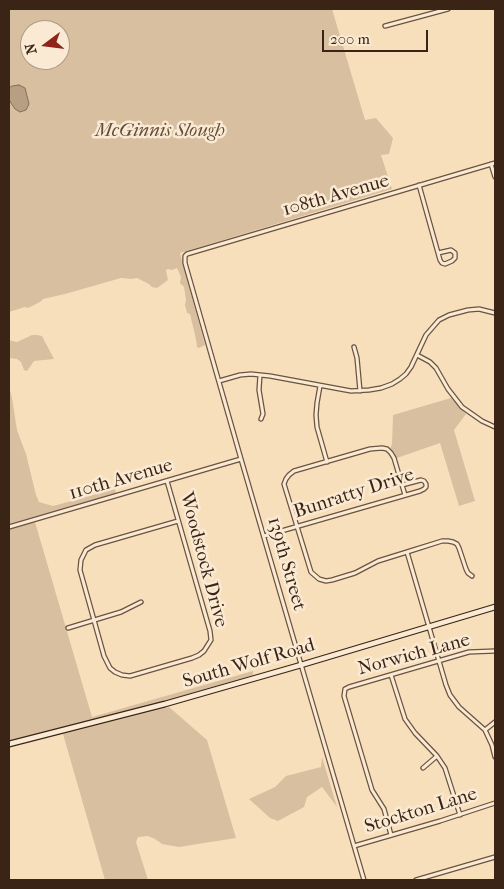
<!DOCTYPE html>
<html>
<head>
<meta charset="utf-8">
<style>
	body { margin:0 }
	#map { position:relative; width:504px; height:889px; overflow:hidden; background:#f8dfbc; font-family:"IM FELL French Canon",serif }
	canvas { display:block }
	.frame { position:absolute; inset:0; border:10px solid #3a2416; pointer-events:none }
	.north { position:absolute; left:20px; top:20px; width:50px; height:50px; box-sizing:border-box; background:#faead3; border:1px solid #ad9b87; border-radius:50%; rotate:255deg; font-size:14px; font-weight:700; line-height:20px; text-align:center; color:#3a2416 }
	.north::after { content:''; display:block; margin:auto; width:18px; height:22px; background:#8f2418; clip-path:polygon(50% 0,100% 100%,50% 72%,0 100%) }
	.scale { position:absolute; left:322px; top:30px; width:106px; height:22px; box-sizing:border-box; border:2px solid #3a2416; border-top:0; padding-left:6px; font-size:15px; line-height:18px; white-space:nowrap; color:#3a2416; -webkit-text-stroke:4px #faead3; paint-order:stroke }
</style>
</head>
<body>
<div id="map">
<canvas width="504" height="889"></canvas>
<div class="frame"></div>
<div class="north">N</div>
<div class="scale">200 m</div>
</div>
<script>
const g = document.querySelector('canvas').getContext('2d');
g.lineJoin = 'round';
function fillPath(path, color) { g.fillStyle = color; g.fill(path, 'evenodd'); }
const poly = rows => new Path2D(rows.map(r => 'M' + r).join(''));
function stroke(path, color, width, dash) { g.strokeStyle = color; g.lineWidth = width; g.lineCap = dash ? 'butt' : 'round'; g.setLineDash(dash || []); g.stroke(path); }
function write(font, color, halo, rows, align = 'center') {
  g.font = font + ' "IM FELL French Canon",serif'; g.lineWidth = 5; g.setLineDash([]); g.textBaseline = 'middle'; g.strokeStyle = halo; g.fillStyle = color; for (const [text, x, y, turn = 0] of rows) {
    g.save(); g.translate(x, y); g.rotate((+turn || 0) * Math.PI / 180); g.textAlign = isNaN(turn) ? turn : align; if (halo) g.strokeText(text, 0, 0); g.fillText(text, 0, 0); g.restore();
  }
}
const green = poly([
	[9,9,332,9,365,120,376,118,393,138,389,154,381,155,392,189,180,253,205,345,199,348,197,347,196,339,190,314,187,313,185,305,186,300,184,287,180,283,181,277,177,268,172,270,168,269,166,270,168,280,157,288,152,287,149,284,137,278,131,279,121,278,65,294,43,299,40,302,28,308,25,307,9,312],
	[30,30,60,30,60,60,30,60],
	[32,335,37,335,42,336,54,359,34,361,27,371,24,370,21,362,17,359,9,358,9,340,17,342],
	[9,386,12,398,17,430,26,454,36,495,39,502,53,506,115,489,116,493,9,524],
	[451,398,466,414,454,430,475,501,459,506,440,443,397,458,394,452,390,449,392,444,393,415],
	[35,522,92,717,253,671,253,675,120,714,9,742,9,529],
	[169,707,207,740,236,838,179,847,162,844,155,839,148,836,138,837,136,842,148,880,105,880,63,734],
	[322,757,337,807,322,787,307,797,304,807,278,821,270,818,249,799,275,787,286,776,321,767]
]);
const water = poly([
	[19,85,25,88,29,104,26,110,20,112,15,109,9,100,9,88,12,86,19,85]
]);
const street = poly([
	[385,26,448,9],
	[491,164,495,177],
	[419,185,440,260,442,263,445,264,452,261,455,258,455,253,451,250,438,253],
	[354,347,357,358,360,391],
	[417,355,430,362,436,368,448,389,462,407,482,421,495,427],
	[260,375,259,390,263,414,261,419],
	[219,381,240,375,251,374,270,376,351,391,369,390,381,388,392,384,400,379,406,374,411,367,426,335,439,320,449,315,468,310,479,309,495,313],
	[320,386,317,403,316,415,317,427,327,462],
	[167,481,210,631,211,640,204,651,199,655,192,658,130,676,122,675,115,672,110,668,104,656,80,570,81,560,86,550,95,545,178,521],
	[405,495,394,458,391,453,387,449,382,448,370,449,294,471,289,475,286,479,284,484,311,572,319,579,326,581,332,580,355,573,378,561,407,552,442,541,448,541,453,542,457,544,459,548,466,569,468,573,472,576],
	[9,527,241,459],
	[264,536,420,491,424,489,426,487,426,484,424,481,421,480,402,485],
	[407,552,446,685,450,695,459,707,485,730,492,745,495,757],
	[68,628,121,612,141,602],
	[391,675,405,719,415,733,437,756,445,768,460,815],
	[485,730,495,722],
	[423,768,437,756],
	[391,835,384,809,372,790,344,696,345,689,349,687,469,652,495,651],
	[354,846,440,821,495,803],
	[364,880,241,459,185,263,185,256,187,254,495,163],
	[416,880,495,857]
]);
const secondary = poly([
	[9,744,165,704,301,665,495,607]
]);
const parkNames = [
	["McGinnis Slough",160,131]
];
const streetNames = [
	["108th Avenue",336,196,-16],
	["110th Avenue",121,480,-16],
	["Bunratty Drive",354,494,-18],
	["Woodstock Drive",203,560,75],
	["139th Street",286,564,74],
	["Norwich Lane",414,655,-15],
	["South Wolf Road",249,664,-16],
	["Stockton Lane",421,811,-17]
];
fillPath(green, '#d8bfa0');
fillPath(water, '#b79f84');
stroke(water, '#856e58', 1);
stroke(street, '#6a5340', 5.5);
stroke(secondary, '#3a2416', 7);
stroke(street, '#faead3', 3);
stroke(secondary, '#faead3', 4.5);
write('italic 19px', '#624b38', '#faead3', parkNames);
write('19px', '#3a2416', '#faead3', streetNames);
</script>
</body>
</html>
